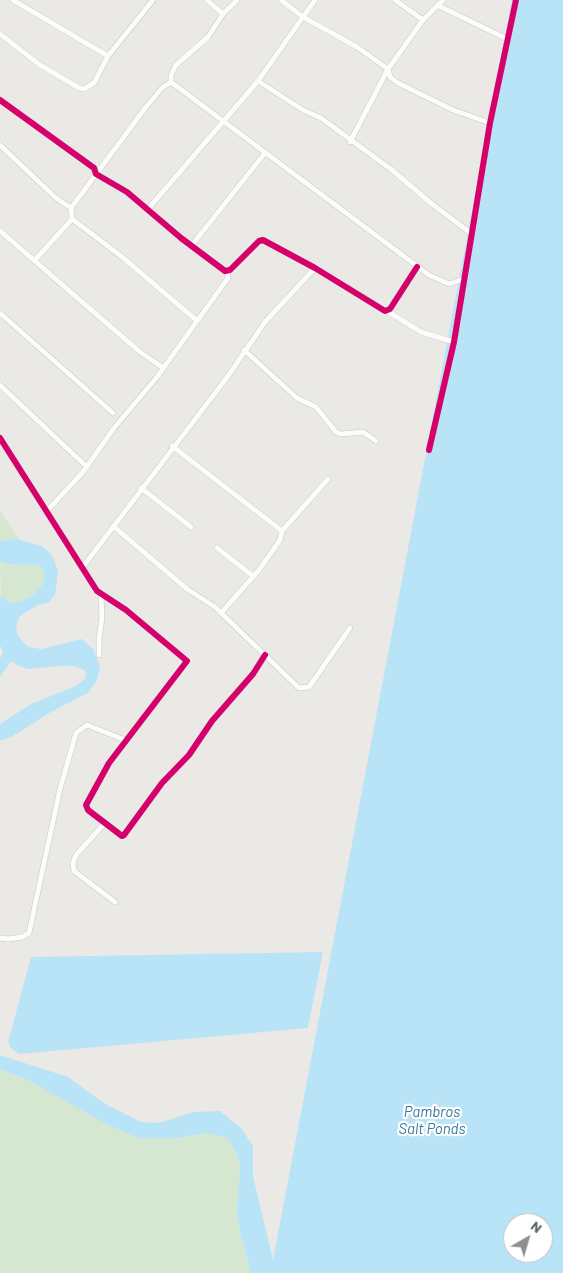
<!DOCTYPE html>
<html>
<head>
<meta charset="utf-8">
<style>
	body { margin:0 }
	#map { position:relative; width:563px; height:1273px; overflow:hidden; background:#ebe9e6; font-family:Barlow,sans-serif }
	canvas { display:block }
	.north { position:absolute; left:503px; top:1213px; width:50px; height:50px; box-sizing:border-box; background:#fff; border:1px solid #bdbfc1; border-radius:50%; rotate:38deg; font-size:14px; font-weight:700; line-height:20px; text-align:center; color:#5b6064 }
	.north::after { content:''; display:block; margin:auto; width:18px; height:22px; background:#8d9092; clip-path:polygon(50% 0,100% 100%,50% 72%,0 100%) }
</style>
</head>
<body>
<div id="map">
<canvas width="563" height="1273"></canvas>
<div class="north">N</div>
</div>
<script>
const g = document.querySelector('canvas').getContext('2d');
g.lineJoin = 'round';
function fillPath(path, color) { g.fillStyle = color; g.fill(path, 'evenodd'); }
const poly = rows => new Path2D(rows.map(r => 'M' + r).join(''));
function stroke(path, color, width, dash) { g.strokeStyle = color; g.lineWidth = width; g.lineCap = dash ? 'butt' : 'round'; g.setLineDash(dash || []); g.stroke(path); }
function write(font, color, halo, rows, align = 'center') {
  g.font = font + ' Barlow,sans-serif'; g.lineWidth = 4.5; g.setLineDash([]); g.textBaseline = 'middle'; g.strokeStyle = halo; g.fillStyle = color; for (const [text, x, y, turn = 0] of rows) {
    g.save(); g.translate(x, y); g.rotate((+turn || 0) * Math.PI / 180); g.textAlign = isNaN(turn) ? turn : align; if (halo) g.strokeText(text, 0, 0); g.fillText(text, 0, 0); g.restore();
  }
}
const green = poly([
	[0,511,20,540,9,539,0,542],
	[0,561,39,565,45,572,44,583,34,594,21,601,11,603,1,598],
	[0,1069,28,1080,62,1097,177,1138,208,1133,227,1138,237,1154,240,1167,237,1214,240,1232,251,1273,0,1273]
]);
const water = poly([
	[512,0,563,0,563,1273,251,1273,240,1232,237,1214,240,1167,237,1154,227,1138,208,1133,177,1138,139,1138,108,1125,28,1080,0,1069,0,1055,68,1077,105,1104,141,1122,159,1123,193,1112,220,1111,241,1128,253,1146,253,1176,273,1260],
	[513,1223,543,1223,543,1253,513,1253],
	[9,539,20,540,42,546,52,555,58,571,55,595,49,602,36,606,19,617,16,627,18,636,28,647,41,649,82,639,94,650,100,667,97,680,88,693,51,712,13,736,0,741,0,724,31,704,76,686,85,679,86,671,73,666,61,666,28,669,19,666,11,661,0,677,0,659,3,652,0,645,0,596,11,603,21,601,34,594,44,583,45,572,39,565,7,564,0,561,0,542],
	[323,952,308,1028,19,1054,11,1048,8,1042,31,957]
]);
const street = poly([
	[13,0,108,56],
	[207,0,223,14,208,37,176,65,171,75,171,82,429,275,449,284,464,279],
	[281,0,303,17,357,47,388,69,390,77,398,83,453,110,490,123],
	[395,0,423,20],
	[439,6,507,39],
	[223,14,237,0],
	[0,34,40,65,79,88,84,89,94,83,108,56,153,0],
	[258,81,303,110,321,118,392,170,432,204,472,234],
	[171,82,162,88,146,107,71,208,72,219,80,225,121,256,196,320],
	[0,100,94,168,96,174,127,192,181,238,225,271,230,270,259,241,263,240,315,268,385,311,390,309,417,267],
	[350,142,388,69,423,20,443,0],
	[0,145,56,198,71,208],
	[148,209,258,81,315,0],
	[0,231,140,352,162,367],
	[192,245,265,153],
	[34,261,72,219],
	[387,311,421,332,454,342],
	[0,313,113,413],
	[244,350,297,398,316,407,336,432,341,434,363,432,376,441],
	[0,385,87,467],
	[0,438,97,591,126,610,187,661,109,763,86,805,88,810,122,836,124,835,162,783,189,755,212,721,253,674,265,655],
	[172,446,282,531],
	[429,450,454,342,490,123,516,0],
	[141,488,191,527],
	[46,512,83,472,114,428,157,377,228,278,227,271],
	[113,526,187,589,215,607,299,688,309,687,350,628],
	[217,548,253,576],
	[82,568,228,376,265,322,315,268],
	[221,613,259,570,280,540,282,531,328,479],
	[99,655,99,639,102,617,101,595],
	[105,823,76,855,73,863,74,871,115,902],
	[0,938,8,939,22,937,29,933,60,789,76,733,87,725,125,740]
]);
const cycleway = poly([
	[0,100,94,168,96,174,127,192,181,238,225,271,230,270,259,241,263,240,315,268,385,311,390,309,417,267],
	[0,438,97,591,126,610,187,661,109,763,86,805,88,810,122,836,124,835,162,783,189,755,212,721,253,674,265,655],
	[429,450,454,342,490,123,516,0]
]);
const waterNames = [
	["Pambros",432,1112],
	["Salt Ponds",432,1129]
];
fillPath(green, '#d6e7d1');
fillPath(water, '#b9e4f7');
stroke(street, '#c7c7c7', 6);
stroke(street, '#fcfcfb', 5);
stroke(cycleway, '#d6006c', 6);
write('italic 15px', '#3b789f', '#fff', waterNames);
</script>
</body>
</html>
